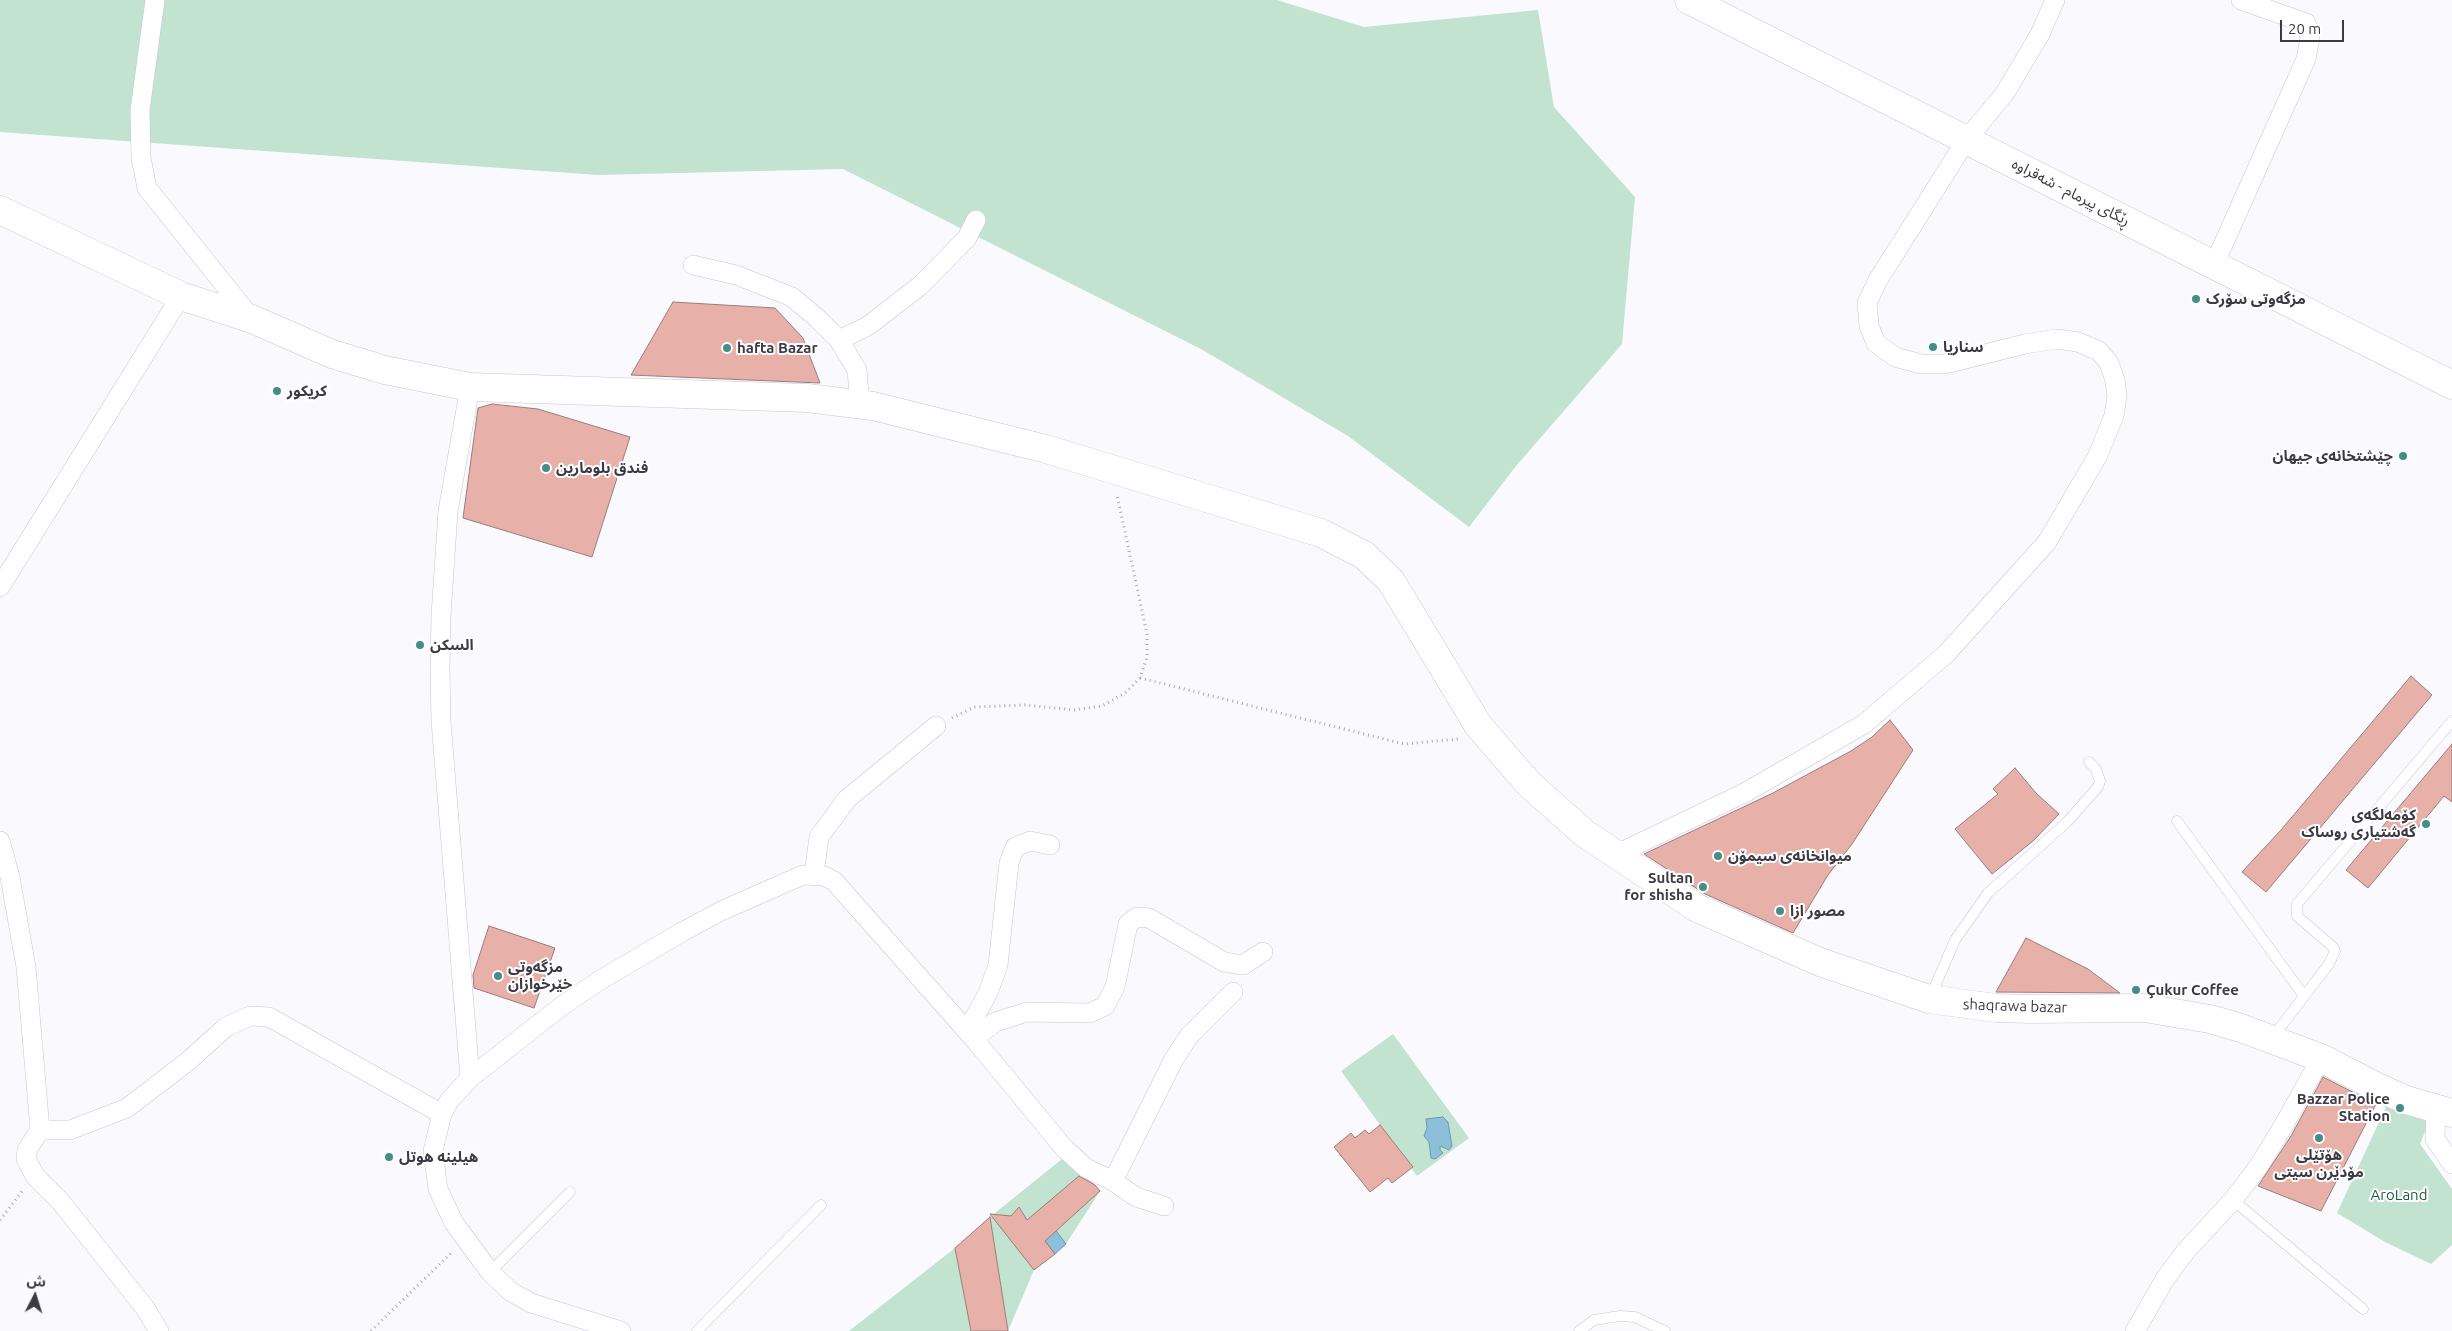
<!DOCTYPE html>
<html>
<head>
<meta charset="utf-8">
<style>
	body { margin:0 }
	#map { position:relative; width:2452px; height:1331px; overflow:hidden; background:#faf9fe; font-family:Ubuntu,"Noto Sans Arabic",sans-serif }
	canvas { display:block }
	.north { position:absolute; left:10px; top:1271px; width:50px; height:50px; -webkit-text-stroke:4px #fff; paint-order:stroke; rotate:5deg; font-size:14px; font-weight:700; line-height:20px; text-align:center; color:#3c3a44 }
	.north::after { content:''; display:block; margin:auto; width:18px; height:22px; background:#3c3a44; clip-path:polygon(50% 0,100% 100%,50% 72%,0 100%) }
	.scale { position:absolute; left:2280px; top:20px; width:64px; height:22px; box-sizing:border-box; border:2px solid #3c3a44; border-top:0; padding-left:6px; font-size:15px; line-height:18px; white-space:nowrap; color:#3c3a44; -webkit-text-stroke:4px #fff; paint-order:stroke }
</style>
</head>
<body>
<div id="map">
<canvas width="2452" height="1331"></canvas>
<div class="north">ش</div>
<div class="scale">20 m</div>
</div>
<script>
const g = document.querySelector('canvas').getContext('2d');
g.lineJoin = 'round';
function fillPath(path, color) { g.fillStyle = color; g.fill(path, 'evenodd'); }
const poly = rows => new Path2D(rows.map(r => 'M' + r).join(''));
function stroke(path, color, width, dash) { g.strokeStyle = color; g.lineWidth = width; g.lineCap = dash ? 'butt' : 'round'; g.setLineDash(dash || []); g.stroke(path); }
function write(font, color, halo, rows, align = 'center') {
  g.font = font + ' Ubuntu,"Noto Sans Arabic",sans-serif'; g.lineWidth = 4; g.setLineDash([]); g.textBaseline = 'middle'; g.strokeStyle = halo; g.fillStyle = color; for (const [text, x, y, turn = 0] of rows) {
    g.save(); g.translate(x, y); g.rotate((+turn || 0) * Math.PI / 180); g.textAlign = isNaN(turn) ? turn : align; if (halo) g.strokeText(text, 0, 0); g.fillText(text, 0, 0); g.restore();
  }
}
const green = poly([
	[0,0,1277,0,1364,27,1538,10,1554,107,1635,197,1622,344,1516,466,1469,527,1348,436,1201,349,843,169,598,175,0,132],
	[1393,1034,1469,1138,1417,1176,1341,1071],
	[2387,1105,2429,1122,2420,1144,2452,1189,2452,1245,2431,1264,2385,1242,2337,1213],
	[1067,1155,1100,1191,1066,1244,1034,1270,1008,1331,990,1217],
	[955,1248,971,1331,849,1331]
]);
const water = poly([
	[1443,1117,1448,1122,1452,1146,1449,1150,1440,1146,1440,1150,1443,1153,1435,1159,1431,1158,1429,1142,1424,1136,1427,1128,1426,1119,1443,1117],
	[1049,1221,1066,1244,1055,1254,1037,1231,1049,1221]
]);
const building = poly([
	[673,302,775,308,803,338,820,383,631,375,673,302],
	[492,404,538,409,630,437,592,557,463,518,478,408,492,404],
	[2411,676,2432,695,2266,892,2242,872,2281,830,2411,676],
	[1890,720,1913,750,1852,844,1828,875,1793,933,1705,894,1644,854,1773,793,1851,751,1872,737,1890,720],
	[2452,744,2452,802,2444,796,2368,888,2346,870,2452,744],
	[2015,768,2036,793,2059,814,2033,841,1992,874,1955,829,1998,794,1993,789,2015,768],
	[489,926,555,948,534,1008,474,988,473,975,489,926],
	[2026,938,2088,969,2120,993,1996,992,2026,938],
	[2323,1077,2376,1104,2321,1211,2258,1186,2291,1136,2323,1077],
	[1380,1125,1413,1167,1392,1183,1388,1178,1370,1192,1334,1147,1351,1133,1355,1138,1365,1130,1369,1134,1380,1125],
	[1079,1176,1095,1185,1100,1191,1045,1241,1055,1254,1034,1270,990,1214,1011,1216,1019,1207,1027,1220,1079,1176],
	[990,1217,1008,1331,971,1331,955,1248,990,1217]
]);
const path = poly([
	[1140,678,1404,744,1459,739],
	[952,718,974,707,1026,705,1074,710,1102,706,1125,693,1140,678,1147,657,1147,634,1117,495],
	[0,1220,23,1190],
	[371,1331,451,1253]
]);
const lane = poly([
	[2177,821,2304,996],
	[1930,998,1955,940,1988,893,2067,822,2098,787,2100,781,2096,769,2089,762],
	[2272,1038,2329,964,2335,951,2333,947,2297,916,2297,904,2452,721],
	[2233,1200,2363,1309],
	[490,1272,570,1192],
	[697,1331,821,1205],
	[1579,1331,1594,1320,1620,1316,1635,1317,1665,1331]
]);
const street = poly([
	[155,0,140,110,141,158,147,188,251,318],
	[693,265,736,275,792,297,817,318,839,340,857,370,860,405],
	[2214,265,2306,59,2310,38,2306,23,2241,0],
	[839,340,868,326,921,285,967,238,976,220],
	[0,587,181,296],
	[0,841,10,877,26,967,40,1130,27,1150,26,1159,35,1176,60,1201,145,1308,159,1331],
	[1615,855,1746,792,1864,724,1946,654,2047,542,2097,457,2114,416,2117,396,2115,380,2109,363,2099,351,2078,342,2056,339,2025,344,1945,364,1921,364,1895,357,1876,343,1869,326,1867,303,1878,280,1967,139,2005,93,2040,34,2055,0],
	[814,874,819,837,847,799,936,726],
	[967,1031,988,993,998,965,1009,863,1015,847,1030,841,1050,845],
	[974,1039,995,1022,1027,1012,1090,1013,1105,1006,1115,987,1128,924,1137,917,1149,918,1224,962,1243,965,1263,952],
	[470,1078,441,721,440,668,441,616,448,511,470,387],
	[2436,1110,2435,1139,2452,1164],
	[40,1130,70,1130,127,1108,187,1062,226,1027,250,1016,269,1017,442,1114],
	[1113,1181,1174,1059,1189,1036,1233,992],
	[621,1331,531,1303,510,1291,490,1272,454,1223,438,1189,433,1151,442,1114,449,1101,470,1078,563,1005,602,979,682,932,723,910,803,875,824,876,834,881,974,1039,1064,1148,1086,1168,1113,1181,1136,1197,1164,1206],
	[2135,1331,2165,1279,2185,1252,2233,1200,2258,1167,2281,1130,2321,1058]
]);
const secondary = poly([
	[1689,0,2452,385],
	[0,210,181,296,252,319,332,354,385,370,470,387,807,398,873,406,1046,449,1321,533,1364,555,1391,581,1478,725,1528,783,1584,833,1697,908,1820,962,1929,999,1996,1008,2030,1009,2145,1008,2210,1019,2241,1028,2321,1058,2377,1087,2406,1100,2452,1113]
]);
const markers = [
	[2196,299,5,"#458d89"],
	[1933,347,5,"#458d89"],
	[727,348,5,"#458d89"],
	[277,391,5,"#458d89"],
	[2403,456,5,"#458d89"],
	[546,468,5,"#458d89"],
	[420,645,5,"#458d89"],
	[2426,824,5,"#458d89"],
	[1718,856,5,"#458d89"],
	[1703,887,5,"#458d89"],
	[1780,911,5,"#458d89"],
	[498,976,5,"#458d89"],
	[2136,990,5,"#458d89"],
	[2400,1108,5,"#458d89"],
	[2319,1138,5,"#458d89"],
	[389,1157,5,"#458d89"]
];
const streetNames = [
	["ڕێگای پیرمام - شەقراوە",2071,192,27],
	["shaqrawa bazar",2015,1006,2]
];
const poiNames = [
	["مزگەوتی سۆرک",2206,299],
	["سناريا",1943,347],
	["hafta Bazar",737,348],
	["کریکور",287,391],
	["چێشتخانەی جیهان",2393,456,"right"],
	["فندق بلومارين",556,468],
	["السكن",430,645],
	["کۆمەلگەی",2416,815,"right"],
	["گەشتیاری روساک",2416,832,"right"],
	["میوانخانەی سیمۆن",1728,856],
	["Sultan",1693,878,"right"],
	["for shisha",1693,895,"right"],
	["مصور ازا",1790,911],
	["مزگەوتی",508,967],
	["خێرخوازان",508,984],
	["Çukur Coffee",2146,990],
	["Bazzar Police",2390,1099,"right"],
	["Station",2390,1116,"right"],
	["هۆتێلی",2319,1155,"center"],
	["مۆدێرن سیتی",2319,1172,"center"],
	["هيلينه هوتل",399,1157]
];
const parkNames = [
	["AroLand",2399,1195]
];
fillPath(green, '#c3e3d1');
fillPath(water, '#8bbfda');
stroke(water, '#7397ad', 1);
fillPath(building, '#e7b0a8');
stroke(building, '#997e7a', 1);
stroke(lane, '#c7c3db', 11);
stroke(street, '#c7c3db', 20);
stroke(secondary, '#c7c3db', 29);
stroke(path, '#abaab1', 3, [1, 4]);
stroke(lane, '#fff', 10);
stroke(street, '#fff', 19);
stroke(secondary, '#fff', 28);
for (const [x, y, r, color] of markers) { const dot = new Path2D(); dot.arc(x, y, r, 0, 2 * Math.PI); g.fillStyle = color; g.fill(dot); stroke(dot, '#fff', 2); }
write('15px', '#3c3a44', '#fff', streetNames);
write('bold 15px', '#3c3a44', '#fff', poiNames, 'left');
write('15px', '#1e5b40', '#fff', parkNames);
</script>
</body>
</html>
